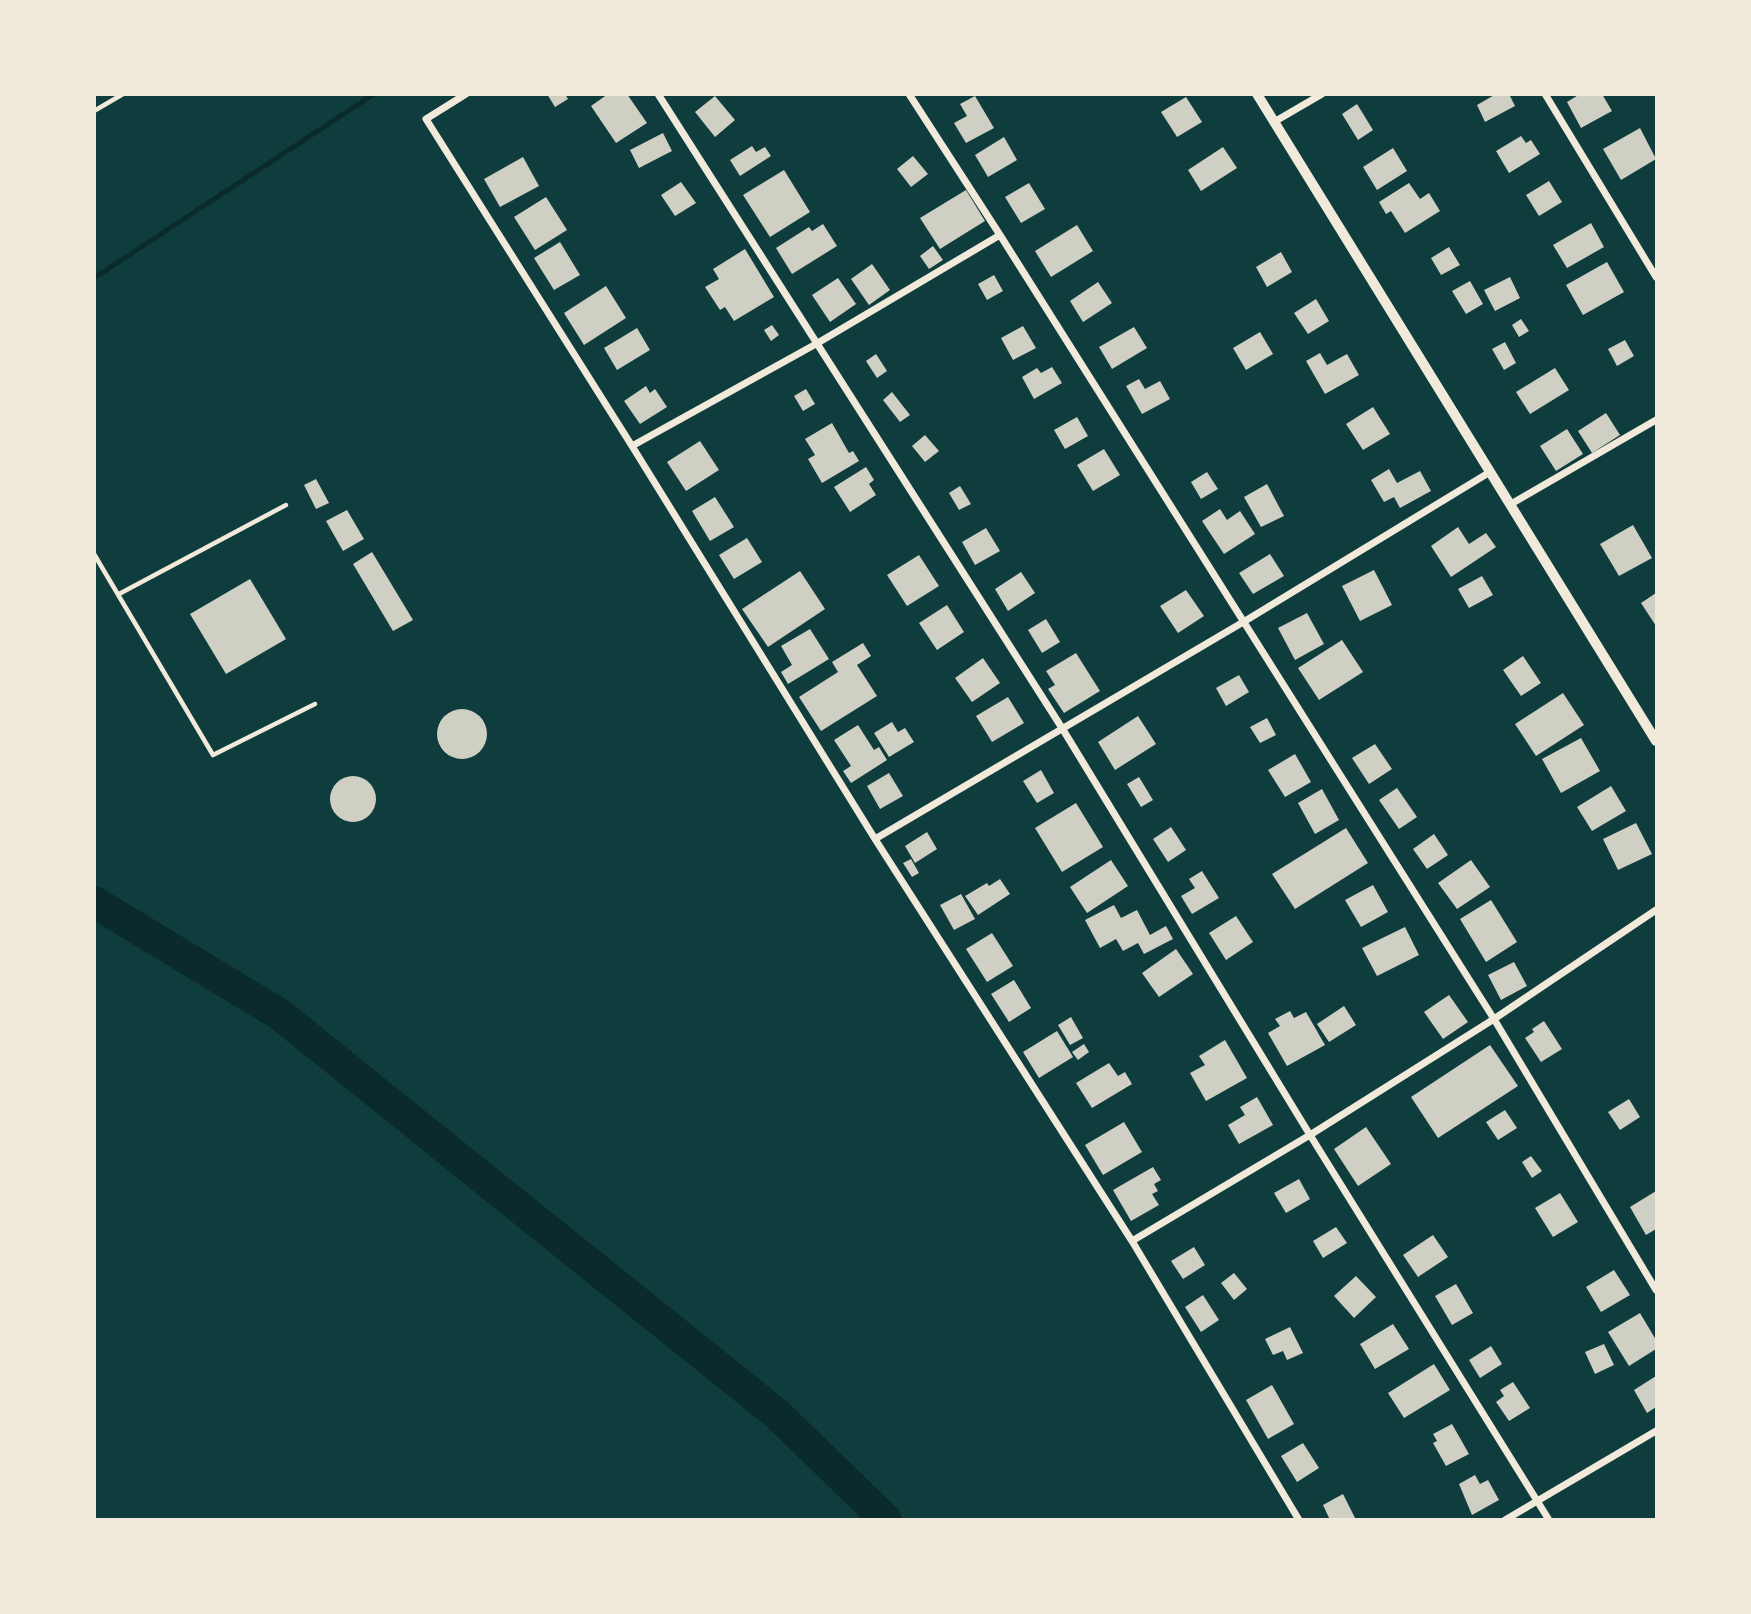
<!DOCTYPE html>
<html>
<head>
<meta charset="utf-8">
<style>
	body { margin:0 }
	#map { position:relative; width:1751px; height:1614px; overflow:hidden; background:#0f3d3e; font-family:Karla,sans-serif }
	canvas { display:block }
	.frame { position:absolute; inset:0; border:96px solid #f1e9da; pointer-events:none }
</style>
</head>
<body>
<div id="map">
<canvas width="1751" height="1614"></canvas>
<div class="frame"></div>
</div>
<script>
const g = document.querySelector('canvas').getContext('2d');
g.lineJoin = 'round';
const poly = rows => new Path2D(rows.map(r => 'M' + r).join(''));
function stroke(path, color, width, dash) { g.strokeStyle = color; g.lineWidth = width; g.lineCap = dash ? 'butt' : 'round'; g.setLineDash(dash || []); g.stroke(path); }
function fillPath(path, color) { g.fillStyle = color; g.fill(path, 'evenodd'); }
const stream = poly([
	[94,278,374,94]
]);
const river = poly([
	[94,902,279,1014,778,1415,886,1520]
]);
const building = poly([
	[547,94,565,94,568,99,555,107],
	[608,94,627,94,647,123,616,143,591,106],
	[1496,94,1509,94,1515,106,1485,122,1477,105],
	[1580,94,1602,94,1612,111,1581,128,1567,102],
	[715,96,735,120,715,137,695,112],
	[975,96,994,128,966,143,954,123,967,116,960,104],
	[1186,97,1202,122,1177,137,1161,112],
	[1357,104,1373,130,1358,140,1342,114],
	[1640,128,1656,159,1621,180,1603,149],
	[663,133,672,151,639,168,630,150],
	[1521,136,1526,143,1531,140,1540,154,1509,173,1496,151],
	[1004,137,1017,160,988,177,975,155],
	[752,146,756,152,765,147,771,156,740,176,730,160],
	[1223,147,1237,168,1201,191,1188,170],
	[1393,148,1407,171,1377,190,1363,167],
	[913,156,928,174,911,187,897,169],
	[523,157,539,186,500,207,484,179],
	[784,170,810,212,770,237,743,195],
	[1549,181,1562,202,1539,216,1526,195],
	[681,182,696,203,675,216,661,195],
	[1029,183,1045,209,1021,223,1005,197],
	[1409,183,1420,199,1429,193,1440,211,1405,233,1391,211,1386,214,1379,202],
	[966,190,985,221,940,249,920,218],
	[546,197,567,230,535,250,514,217],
	[1591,223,1604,247,1567,268,1553,245],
	[823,224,837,246,792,274,776,248,809,227,812,231],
	[1077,225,1093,251,1051,277,1035,251],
	[560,242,580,275,554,290,534,258],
	[933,246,943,260,929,269,920,256],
	[1449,247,1460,265,1441,275,1431,258],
	[745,249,774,297,734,321,725,307,720,310,705,287,719,279,713,269],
	[1281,252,1292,272,1267,287,1256,267],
	[1607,262,1624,292,1583,315,1566,285],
	[872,264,890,290,869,305,851,279],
	[994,275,1003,291,987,300,978,284],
	[1510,277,1520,298,1495,311,1484,290],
	[838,278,856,304,830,322,812,295],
	[1470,281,1483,304,1466,314,1452,291],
	[1098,282,1112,303,1083,322,1070,301],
	[606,286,626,318,584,345,564,313],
	[1316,299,1329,321,1308,334,1294,313],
	[1521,319,1529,331,1519,337,1512,325],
	[772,325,779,335,771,341,764,330],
	[1023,326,1036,348,1013,360,1001,338],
	[1134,327,1147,348,1112,369,1099,347],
	[637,328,650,350,617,370,604,348],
	[1260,332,1273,354,1246,370,1233,348],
	[1625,340,1634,356,1617,366,1608,349],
	[1505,342,1516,363,1504,370,1492,349],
	[1320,353,1327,365,1347,354,1359,375,1325,394,1306,361],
	[876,354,887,371,877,378,866,361],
	[1052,367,1062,383,1034,399,1022,377,1037,368,1041,373],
	[1555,368,1569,390,1530,414,1516,392],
	[1139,379,1145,389,1160,381,1170,399,1142,414,1126,386],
	[646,386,650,393,655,389,667,407,640,424,624,401],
	[806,389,815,404,803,411,794,396],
	[892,392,910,415,900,422,883,400],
	[1373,407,1390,434,1363,450,1346,424],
	[1606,413,1620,435,1592,453,1578,431],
	[1077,417,1088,436,1065,449,1054,430],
	[832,423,849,453,853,451,859,461,822,483,808,459,815,455,805,439],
	[1567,429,1583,454,1556,471,1540,446],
	[925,435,939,451,925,462,912,446],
	[700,441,719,470,686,491,667,462],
	[1104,449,1120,475,1093,491,1077,465],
	[866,467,874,480,869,484,876,495,850,512,834,487],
	[1389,469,1397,483,1420,471,1431,491,1400,508,1394,497,1384,502,1371,480],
	[1207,472,1218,489,1201,499,1191,482],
	[316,479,329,503,316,509,304,485],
	[1267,484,1284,516,1261,527,1244,497],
	[960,486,971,504,959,510,949,493],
	[715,497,734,527,710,541,692,511],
	[1220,509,1227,520,1240,511,1255,534,1224,554,1202,521],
	[347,510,364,539,343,551,326,521],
	[1633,525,1652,558,1619,576,1600,544],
	[1458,527,1469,544,1486,533,1496,547,1451,577,1431,546],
	[986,528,1000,551,975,565,962,542],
	[747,538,762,562,734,579,719,555],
	[372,552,413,620,393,631,353,564],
	[1270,554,1284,576,1253,594,1239,573],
	[919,555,939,586,907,606,887,575],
	[1374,570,1392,605,1360,621,1342,586],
	[800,571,825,609,768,647,742,609],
	[1021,572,1035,593,1008,611,995,589],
	[1482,576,1493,595,1469,608,1458,589],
	[250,579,286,639,226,674,190,614],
	[1186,590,1204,616,1178,633,1160,606],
	[1656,593,1656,626,1641,603],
	[947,605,964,632,937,650,919,623],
	[1307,613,1324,644,1295,660,1278,628],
	[1046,619,1060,642,1042,653,1028,630],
	[810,629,829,659,788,684,781,672,792,665,781,646],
	[1342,640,1363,672,1319,700,1298,668],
	[863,643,871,656,857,665,877,696,821,731,799,697,838,672,832,662],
	[1076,653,1100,691,1064,713,1048,689,1055,685,1046,671],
	[1523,656,1541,683,1521,696,1503,670],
	[983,658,1000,683,972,702,955,678],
	[1239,675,1249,692,1226,706,1216,688],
	[1563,693,1584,725,1536,756,1515,724],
	[1008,697,1024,723,992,742,976,716],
	'437 734a25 25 0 1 1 50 0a25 25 0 1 1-50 0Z',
	[1138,716,1156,744,1115,770,1098,742],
	[1267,718,1276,735,1260,743,1250,727],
	[892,722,898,732,905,728,914,742,889,757,874,733],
	[858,725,874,750,879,747,887,760,851,783,843,771,851,766,834,740],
	[1581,738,1600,771,1561,793,1542,759],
	[1375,744,1392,769,1369,784,1352,758],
	[1295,754,1311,782,1285,797,1268,770],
	[1041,770,1054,793,1037,803,1023,781],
	[889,773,903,796,880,809,867,786],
	'330 799a23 23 0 1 1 46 0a23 23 0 1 1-46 0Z',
	[1139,777,1153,800,1141,807,1127,784],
	[1611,786,1626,811,1592,831,1577,807],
	[1397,788,1417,817,1399,829,1379,800],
	[1322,789,1339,820,1315,834,1298,803],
	[1076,803,1103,847,1062,872,1035,828],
	[1636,823,1652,854,1618,870,1603,839],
	[1171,827,1186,850,1168,862,1153,839],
	[1346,828,1368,863,1295,909,1272,874],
	[927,832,937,849,915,863,905,846],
	[1434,834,1448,855,1427,869,1413,849],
	[911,859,919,873,912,877,903,863],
	[1111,860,1128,886,1087,913,1070,887],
	[1471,860,1490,887,1457,909,1438,883],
	[1202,871,1219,898,1192,914,1181,896,1195,888,1189,879],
	[1000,879,1010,894,978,915,965,896,987,883,989,886],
	[1373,885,1388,912,1361,927,1345,900],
	[961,894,975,919,954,930,940,905],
	[1491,900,1517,942,1486,962,1460,919],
	[1114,905,1121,918,1137,910,1150,935,1166,926,1173,939,1144,954,1138,943,1123,951,1116,939,1100,948,1085,920],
	[1236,916,1253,942,1226,960,1209,933],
	[1405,927,1419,955,1377,976,1362,948],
	[992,933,1013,966,987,982,966,949],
	[1176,949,1193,974,1159,997,1142,973],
	[1514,962,1527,986,1501,1000,1488,975],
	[1014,980,1031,1008,1009,1022,991,994],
	[1449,995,1468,1022,1443,1039,1424,1012],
	[1344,1006,1356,1025,1329,1042,1317,1024],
	[1290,1011,1294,1018,1306,1012,1325,1045,1287,1066,1268,1033,1280,1026,1275,1019],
	[1071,1017,1083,1038,1070,1045,1058,1025],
	[1544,1021,1562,1049,1541,1062,1525,1038,1534,1032,1532,1029],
	[1057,1031,1073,1057,1039,1078,1023,1052],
	[1225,1040,1247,1078,1206,1101,1190,1073,1205,1065,1199,1056],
	[1084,1044,1089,1052,1078,1060,1072,1052],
	[1490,1045,1518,1086,1438,1138,1411,1097],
	[1109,1063,1118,1076,1125,1072,1132,1084,1092,1108,1076,1083],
	[1257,1097,1273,1125,1239,1144,1228,1125,1245,1115,1240,1107],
	[1629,1099,1640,1117,1620,1130,1608,1112],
	[1505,1110,1517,1128,1498,1140,1486,1122],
	[1124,1122,1142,1152,1103,1175,1085,1145],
	[1366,1127,1391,1164,1358,1186,1334,1149],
	[1531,1156,1542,1171,1532,1178,1522,1162],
	[1153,1167,1161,1180,1154,1184,1158,1191,1152,1194,1159,1205,1131,1221,1113,1190],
	[1299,1179,1310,1199,1286,1213,1274,1193],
	[1656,1191,1656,1229,1646,1235,1630,1207],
	[1560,1193,1578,1222,1553,1237,1535,1208],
	[1336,1227,1347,1243,1323,1258,1313,1241],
	[1433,1235,1448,1257,1418,1277,1403,1255],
	[1194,1247,1205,1265,1183,1279,1171,1261],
	[1614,1270,1630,1295,1601,1312,1586,1287],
	[1234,1273,1247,1289,1234,1300,1221,1283],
	[1356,1276,1376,1297,1354,1318,1334,1296],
	[1456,1284,1473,1313,1452,1325,1435,1296],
	[1203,1295,1219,1320,1201,1332,1185,1307],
	[1640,1313,1656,1340,1656,1349,1629,1366,1608,1332],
	[1393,1324,1409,1349,1375,1369,1360,1344],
	[1290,1327,1303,1353,1287,1360,1283,1351,1273,1355,1265,1339],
	[1604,1344,1614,1365,1595,1374,1585,1352],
	[1491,1346,1502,1364,1480,1378,1469,1360],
	[1434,1364,1450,1390,1404,1418,1388,1393],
	[1656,1376,1656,1407,1647,1413,1634,1390],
	[1513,1382,1530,1408,1509,1421,1496,1402,1504,1396,1500,1390],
	[1272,1385,1294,1424,1268,1439,1246,1400],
	[1452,1424,1469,1454,1446,1466,1433,1443,1437,1441,1433,1434],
	[1303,1443,1319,1468,1297,1482,1281,1456],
	[1475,1475,1480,1484,1488,1480,1499,1500,1472,1515,1459,1484],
	[1343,1494,1356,1520,1330,1520,1323,1505]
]);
const service = poly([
	[94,111,123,94],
	[94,554,213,755,315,704],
	[119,594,286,505]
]);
const minor = poly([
	[466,94,426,119,632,446,875,839,1132,1241,1299,1520],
	[658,94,1062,728,1310,1135,1549,1520],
	[909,94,1000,235,1494,1019,1656,1290],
	[1545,94,1656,277],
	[1274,122,1322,94],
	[632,446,816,344,1000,235],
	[1511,504,1656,420],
	[875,839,1245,621,1490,472],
	[1132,1241,1310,1135,1494,1019,1656,910],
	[1505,1520,1656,1431]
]);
const tertiary = poly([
	[1257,94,1656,741]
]);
stroke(stream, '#0a2a2b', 5);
stroke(river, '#0a2a2b', 32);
fillPath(building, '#cfcfc3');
stroke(service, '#f1e9da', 4.5);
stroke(minor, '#f1e9da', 7);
stroke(tertiary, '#f1e9da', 10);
</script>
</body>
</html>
